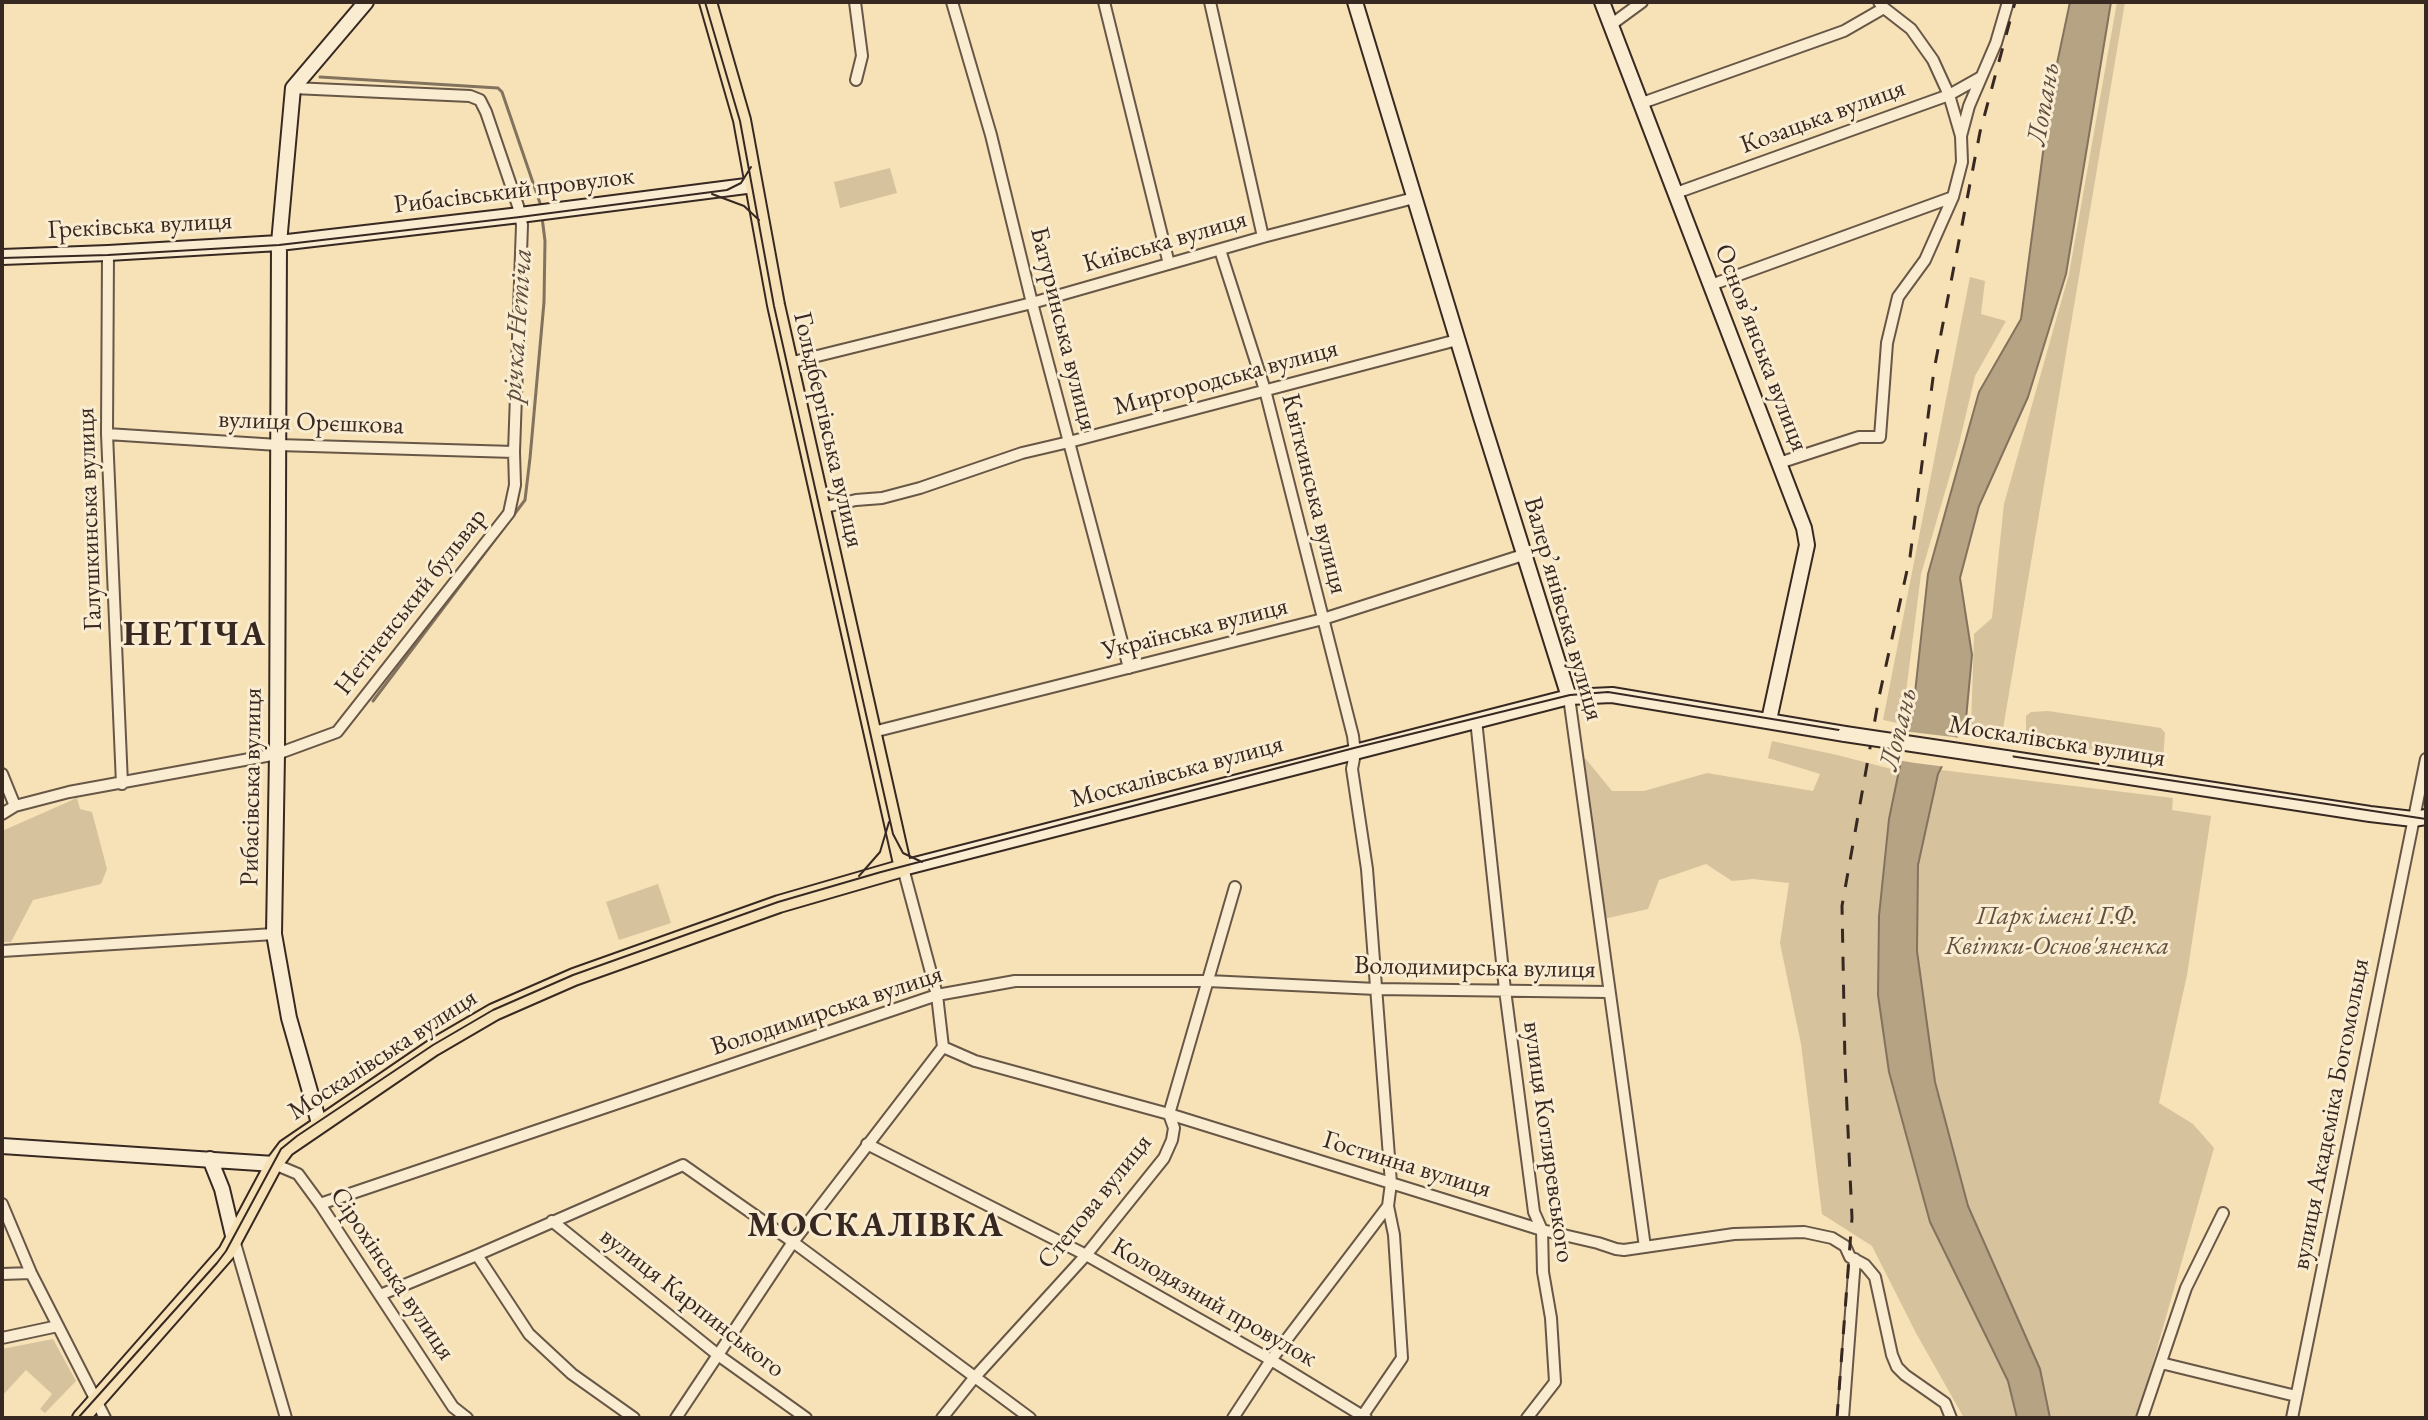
<!DOCTYPE html>
<html>
<head>
<meta charset="utf-8">
<style>
	body { margin:0 }
	#map { position:relative; width:2428px; height:1420px; overflow:hidden; background:#f6e2b6; font-family:"EB Garamond",serif }
	canvas { display:block }
	.frame { position:absolute; inset:0; border:4px solid #382822; pointer-events:none }
</style>
</head>
<body>
<div id="map">
<canvas width="2428" height="1420"></canvas>
<div class="frame"></div>
</div>
<script>
const g = document.querySelector('canvas').getContext('2d');
g.lineJoin = 'round';
function fillPath(path, color) { g.fillStyle = color; g.fill(path, 'evenodd'); }
const poly = rows => new Path2D(rows.map(r => 'M' + r).join(''));
function stroke(path, color, width, dash) { g.strokeStyle = color; g.lineWidth = width; g.lineCap = dash ? 'butt' : 'round'; g.setLineDash(dash || []); g.stroke(path); }
function write(font, color, halo, rows, align = 'center') {
  g.font = font + ' "EB Garamond",serif'; g.lineWidth = 6; g.setLineDash([]); g.textBaseline = 'middle'; g.strokeStyle = halo; g.fillStyle = color; for (const [text, x, y, turn = 0] of rows) {
    g.save(); g.translate(x, y); g.rotate((+turn || 0) * Math.PI / 180); g.textAlign = isNaN(turn) ? turn : align; if (halo) g.strokeText(text, 0, 0); g.fillText(text, 0, 0); g.restore();
  }
}
const green = poly([
	[2117,2,2125,2,2003,729,1986,735,1971,729,1974,634,1992,618,2004,504,2069,274],
	[890,168,897,193,840,208,834,182],
	[1970,277,1985,281,1981,314,2006,321,1975,376,1959,444,1921,574,1902,724,1883,720],
	[2048,711,2161,728,2165,733,2163,761,2043,742,2026,735,2026,716,2031,712],
	[1772,741,1837,755,1899,771,1889,819,1878,995,1889,1072,1930,1219,2008,1381,2017,1418,1964,1418,1916,1333,1872,1246,1822,1214,1801,1044,1780,943,1789,883,1753,879,1732,881,1706,864,1659,880,1648,909,1599,920,1584,807,1585,758,1612,791,1644,791,1707,773,1813,791,1820,774,1768,758],
	[1941,770,2173,798,2172,810,2211,816,2187,975,2159,1103,2193,1124,2214,1148,2145,1391,2139,1418,2050,1418,2040,1369,1968,1206,1935,1082,1917,951,1918,865,1938,774],
	[77,798,80,809,92,812,107,869,101,884,33,900,11,942,2,942,2,831],
	[658,884,671,923,619,940,606,902],
	[53,1339,76,1381,45,1413,40,1409,52,1394,26,1370,2,1396,2,1349]
]);
const water = poly([
	[2070,2,2111,2,2066,274,2028,397,1979,506,1960,578,1972,655,1966,719,1938,774,1918,865,1917,951,1935,1082,1968,1206,2040,1369,2050,1418,2017,1418,2008,1381,1930,1222,1889,1072,1878,995,1879,916,1889,819,1915,693,1928,574,1979,392,2021,319,2051,92,2070,2]
]);
const pier = poly([
	[1903,731,1961,738,1947,767,1915,763,1897,760]
]);
const stream = poly([
	[320,77,498,88,502,92,542,209],
	[513,516,525,500,530,458,544,302,545,241,542,217],
	[373,701,506,525]
]);
const street = poly([
	[855,2,862,56,856,80],
	[952,2,991,135,1032,303,1129,668],
	[1104,2,1169,264],
	[1210,2,1263,237],
	[1612,24,1642,2],
	[1642,103,1844,31,1884,8],
	[1961,136,1969,106,1996,43,2008,2],
	[1676,193,1949,95,1981,77],
	[1220,250,1265,390,1353,736,1355,753,1352,769,1367,869,1391,1183,1388,1206,1271,1360,1233,1418],
	[108,253,107,434,122,784],
	[1711,285,1953,197],
	[789,363,1032,303,1263,237,1414,198],
	[107,434,278,445,514,452],
	[1779,463,1859,437,1880,437,1887,343,1898,297,1925,260,1953,197,1962,162,1961,136,1949,95,1933,60,1911,29,1884,8,1879,2],
	[821,508,856,500,882,498,920,488,1022,453,1069,442,1457,340],
	[1569,697,1645,1247],
	[1476,720,1505,990,1534,1212,1542,1230,1543,1272,1551,1318,1555,1382,1527,1418],
	[873,732,1323,619,1523,555],
	[2,774,15,806],
	[2,814,15,806,69,792,277,754,337,732,509,513,515,485,514,452,522,225,518,206,486,112,480,100,470,96,293,88],
	[2,951,274,934],
	[943,1047,975,1061,1169,1114,1542,1230,1598,1243,1616,1249,1624,1250,1734,1234,1804,1232,1832,1238,1845,1246,1850,1257,1865,1265,1875,1277,1892,1355,1897,1367,1905,1375,1945,1403,1951,1418],
	[867,1144,1086,1255,1271,1360,1366,1418],
	[274,1164,298,1174,320,1204,453,1407,467,1418],
	[2,1204,31,1273,105,1418],
	[320,1204,937,995,1015,981,1208,981,1376,989,1608,992],
	[552,1221,718,1355,806,1418],
	[234,1240,286,1418],
	[477,1255,529,1334,572,1374,634,1418],
	[2,1274,31,1273],
	[380,1295,477,1255,683,1165,793,1242,1030,1418],
	[2,1338,58,1326],
	[2161,1363,2296,1396],
	[676,1418,793,1242,943,1047,937,995,903,868],
	[942,1418,974,1378,1086,1255,1164,1158,1172,1140,1174,1128,1169,1114,1235,887],
	[1361,1418,1402,1358,1394,1235,1388,1206],
	[1843,1418,1855,1259],
	[2142,1418,2186,1288,2223,1213],
	[2292,1418,2426,759]
]);
const secondary = poly([
	[1355,2,1481,417,1569,697],
	[1602,2,1804,528,1807,545,1769,720],
	[2,257,108,253,279,243,520,215,754,185],
	[2006,758,2370,814,2413,819,2426,817],
	[903,868,1569,697,1612,695,1845,734],
	[319,1123,289,1018,274,934,277,754,279,243,293,88,366,2],
	[2,1146,274,1164],
	[210,1159,222,1189,234,1240]
]);
const primary = poly([
	[81,1418,227,1252,274,1164,286,1148,434,1047,494,1012,574,977,779,904,903,868,776,305,742,120,708,2]
]);
const tram = poly([
	[705,2,740,121,774,306,893,834,903,853,922,862],
	[712,194,744,206,759,220],
	[2,258,108,255,279,245,520,217,727,190,741,183,751,167],
	[859,876,880,852,889,822],
	[78,1418,217,1263,226,1251,281,1149,297,1136,433,1045,493,1010,573,975,778,902,881,872,1354,748,1570,695,1608,692,1845,731,2426,819]
]);
const rail = poly([
	[1837,1418,1852,1218,1845,1064,1842,906,1879,697,1910,557,1934,370,1980,132,2015,2]
]);
const secondaryBridge = poly([
	[1845,734,2006,758]
]);
const streetNames = [
	["Козацька вулиця",1823,117,-20],
	["Рибасівський провулок",514,191,-7],
	["Греківська вулиця",140,226,-3],
	["Київська вулиця",1165,242,-16],
	["Батуринська вулиця",1063,329,76],
	["Основ’янська вулиця",1761,348,69],
	["Миргородська вулиця",1226,378,-15],
	["вулиця Орєшкова",311,423,2],
	["Гольдбергівська вулиця",828,430,77],
	["Квіткинська вулиця",1314,494,76],
	["Галушкинська вулиця",90,519,-92],
	["Нетіченський бульвар",411,602,-52],
	["Валер’янівська вулиця",1563,609,74],
	["Українська вулиця",1195,629,-14],
	["Москалівська вулиця",2057,742,9],
	["Москалівська вулиця",1177,772,-15],
	["Рибасівська вулиця",252,787,-89],
	["Володимирська вулиця",1475,968,1],
	["Володимирська вулиця",827,1011,-18],
	["Москалівська вулиця",383,1055,-33],
	["вулиця Академіка Богомольця",2331,1114,-79],
	["вулиця Котляревського",1548,1142,82],
	["Гостинна вулиця",1407,1165,17],
	["Степова вулиця",1095,1202,-51],
	["Сірохінська вулиця",392,1274,56],
	["вулиця Карпинського",692,1303,38],
	["Колодязний провулок",1214,1303,30]
];
const parkNames = [
	["Парк імені Г.Ф.",2057,917],
	["Квітки-Основ'яненка",2057,947]
];
const waterNames = [
	["Лопань",2044,104,-80],
	["річка Нетіча",518,325,-86],
	["Лопань",1899,729,-76]
];
const districtNames = [
	["НЕТІЧА",195,636],
	["МОСКАЛІВКА",876,1227]
];
fillPath(green, '#d6c29d');
fillPath(water, '#b5a384');
stroke(water, '#83725d', 2);
fillPath(pier, '#f6e2b6');
stroke(stream, '#83725d', 3);
stroke(street, '#685647', 14);
stroke(secondary, '#382822', 18);
stroke(primary, '#382822', 20);
stroke(street, '#f9ecd0', 10);
stroke(secondary, '#f9ecd0', 14);
stroke(primary, '#f6e2b6', 16);
stroke(tram, '#382822', 2);
stroke(rail, '#382822', 3, [14, 14]);
stroke(secondaryBridge, '#382822', 18, []);
stroke(secondaryBridge, '#f9ecd0', 14);
write('26px', '#382822', '#f9ecd0', streetNames);
write('italic 26px', '#604e41', '#f9ecd0', parkNames);
write('italic 28px', '#5e4d3f', '#f9ecd0', waterNames);
g.letterSpacing = '2px';
write('bold 34px', '#382822', '#f9ecd0', districtNames);
g.letterSpacing = '0px';
</script>
</body>
</html>
